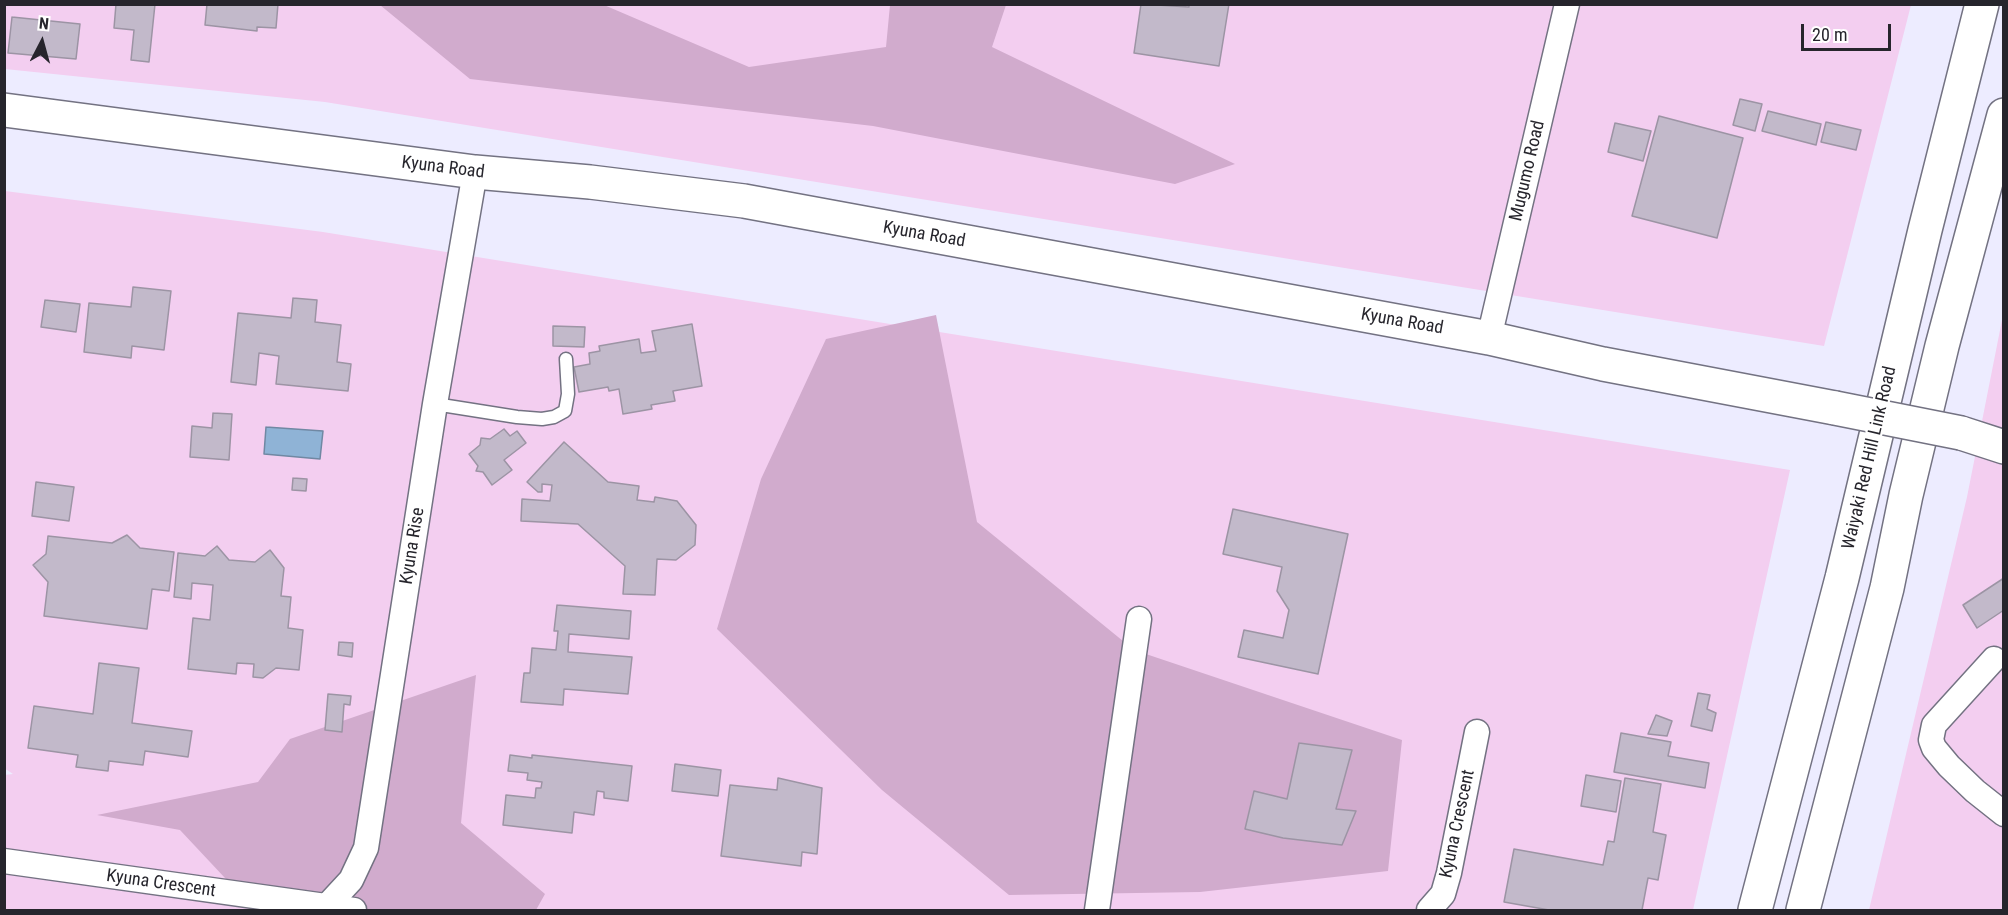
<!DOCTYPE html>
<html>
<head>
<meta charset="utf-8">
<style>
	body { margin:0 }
	#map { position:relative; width:2008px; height:915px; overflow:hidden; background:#edecff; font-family:"Roboto Condensed",sans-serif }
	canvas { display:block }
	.frame { position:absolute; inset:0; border:6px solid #26252c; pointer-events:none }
	.north { position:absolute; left:12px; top:12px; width:60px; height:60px; -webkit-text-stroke:4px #fff; paint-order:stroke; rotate:6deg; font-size:16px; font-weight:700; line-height:24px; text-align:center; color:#26252c }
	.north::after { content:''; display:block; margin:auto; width:21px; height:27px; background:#26252c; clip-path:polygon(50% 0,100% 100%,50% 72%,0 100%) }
	.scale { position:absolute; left:1801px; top:24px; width:90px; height:27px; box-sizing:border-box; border:3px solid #26252c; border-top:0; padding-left:8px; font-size:18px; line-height:21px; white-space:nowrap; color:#26252c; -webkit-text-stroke:4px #fff; paint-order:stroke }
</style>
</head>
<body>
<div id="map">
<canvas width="2008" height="915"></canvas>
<div class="frame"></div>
<div class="north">N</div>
<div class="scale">20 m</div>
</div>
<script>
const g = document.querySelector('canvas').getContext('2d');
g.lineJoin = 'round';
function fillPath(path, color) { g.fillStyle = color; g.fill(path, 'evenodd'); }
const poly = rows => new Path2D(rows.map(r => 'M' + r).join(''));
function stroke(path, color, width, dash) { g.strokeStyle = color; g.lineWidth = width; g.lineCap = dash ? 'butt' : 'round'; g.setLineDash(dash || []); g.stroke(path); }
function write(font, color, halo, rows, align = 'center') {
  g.font = font + ' "Roboto Condensed",sans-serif'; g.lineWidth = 4.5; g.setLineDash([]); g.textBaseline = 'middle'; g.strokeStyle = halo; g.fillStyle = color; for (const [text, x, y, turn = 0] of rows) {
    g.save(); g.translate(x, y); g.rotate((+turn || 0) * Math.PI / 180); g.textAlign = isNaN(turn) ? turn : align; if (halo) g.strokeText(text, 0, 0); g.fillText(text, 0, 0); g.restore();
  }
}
const green = poly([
	[5,4,1911,5,1824,346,325,102,5,69],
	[5,191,323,232,1790,470,1693,910,5,910,4,775,13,774,4,768],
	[2003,315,2003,910,1869,910,1967,497]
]);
const forest = poly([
	[380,5,604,5,749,67,886,47,890,5,1006,5,992,47,1235,164,1175,184,873,126,470,79],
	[936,315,977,522,1134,650,1402,740,1388,871,1200,892,1009,895,882,790,717,629,761,479,826,339],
	[476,675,461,823,545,894,536,910,255,910,180,830,97,815,258,782,290,739]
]);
const water = poly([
	[266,427,323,431,320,459,264,454,266,427]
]);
const building = poly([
	[116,4,155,4,149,62,131,60,134,30,114,28,116,4],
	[207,4,278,4,276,28,257,27,257,31,205,25,207,4],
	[1141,4,1189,7,1189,4,1229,4,1219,66,1134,53,1141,4],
	[12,17,80,24,76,59,8,53,12,17],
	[1740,99,1762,104,1755,131,1733,125,1740,99],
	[1768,111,1821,124,1816,145,1762,131,1768,111],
	[1659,116,1743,138,1717,238,1632,216,1659,116],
	[1826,122,1861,130,1856,150,1821,142,1826,122],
	[1615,123,1651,131,1643,161,1608,152,1615,123],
	[133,287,171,291,164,350,132,346,131,358,84,352,89,303,131,307,133,287],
	[293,298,317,300,315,322,341,325,337,362,351,364,348,391,276,384,279,356,259,353,256,385,231,382,238,313,291,318,293,298],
	[45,300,80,304,76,332,41,327,45,300],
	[692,324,702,386,673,391,675,401,651,405,652,409,623,414,619,389,609,391,608,387,579,392,574,367,590,364,589,353,600,351,599,346,639,339,641,353,656,351,652,331,692,324],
	[553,326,585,327,584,347,553,346,553,326],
	[213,413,232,414,229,460,190,457,192,426,212,428,213,413],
	[504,429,510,436,517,431,526,443,504,460,512,470,492,485,483,472,476,471,478,466,469,454,480,445,481,438,490,439,504,429],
	[564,442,608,482,639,486,637,500,654,502,655,497,677,501,696,525,695,545,676,560,657,559,655,595,623,594,625,566,578,524,521,521,522,499,550,501,552,485,542,484,542,492,538,492,527,482,564,442],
	[293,478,307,479,306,491,292,490,293,478],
	[36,482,74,487,69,521,32,516,36,482],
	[1233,509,1348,534,1318,674,1238,657,1244,630,1283,638,1289,610,1277,591,1282,567,1223,554,1233,509],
	[127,535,140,548,174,552,169,591,152,589,147,629,44,616,48,582,33,565,46,554,48,536,112,543,127,535],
	[217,546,229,560,255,562,270,550,284,568,281,596,291,597,288,628,303,630,299,670,276,668,263,678,253,677,254,664,237,663,236,674,188,669,193,618,210,620,213,585,192,583,191,599,174,597,178,553,205,556,217,546],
	[2004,578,2004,610,1977,628,1963,605,2004,578],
	[557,605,631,611,629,639,569,634,568,652,632,657,628,694,564,689,563,705,521,702,524,673,530,673,532,648,556,650,558,631,554,631,557,605],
	[339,642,353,643,352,657,338,655,339,642],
	[99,663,139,668,132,723,192,731,188,757,145,751,143,765,109,761,108,771,76,767,78,755,28,748,34,706,93,714,99,663],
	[1698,693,1710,695,1707,709,1716,713,1712,731,1691,726,1698,693],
	[328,694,351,696,350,705,344,704,342,732,325,730,328,694],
	[1656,715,1672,721,1667,736,1648,734,1656,715],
	[1621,733,1671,742,1668,756,1709,763,1705,788,1614,772,1621,733],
	[1299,743,1352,750,1336,809,1356,811,1342,845,1283,838,1245,829,1254,791,1287,799,1299,743],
	[510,755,532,758,532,755,632,766,628,801,604,798,604,792,597,791,594,815,574,812,572,833,503,825,506,795,535,798,536,788,541,788,542,782,527,780,528,773,508,771,510,755],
	[675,764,721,770,718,796,672,791,675,764],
	[1586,775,1621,781,1616,812,1581,806,1586,775],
	[778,778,822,788,817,854,802,852,801,866,721,856,730,785,777,790,778,778],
	[1625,778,1661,784,1653,832,1666,835,1658,880,1648,878,1642,910,1549,910,1504,902,1514,849,1603,865,1608,841,1614,842,1625,778]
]);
const service = poly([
	[435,404,517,417,542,419,554,417,565,411,568,394,566,359]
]);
const minor = poly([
	[1489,338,1567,4],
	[1994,659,1934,725,1931,740,1934,748,1949,766,1975,791,2004,814],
	[4,861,354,910],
	[326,907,351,880,366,848,435,404,475,172],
	[1097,910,1139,619],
	[1429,910,1443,894,1449,873,1477,732]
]);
const secondary = poly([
	[4,110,475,172,590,182,744,201,1489,338,1603,364,1835,408],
	[1961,433,2004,447],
	[1755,910,1842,578,1925,230,1982,4],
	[1803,910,1887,588,1906,495,1942,346,2004,115]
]);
const secondaryBridge = poly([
	[1835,408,1961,433]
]);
const streetNames = [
	["Kyuna Road",443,168,7],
	["Mugumo Road",1528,171,-77],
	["Kyuna Road",924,235,10],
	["Kyuna Road",1402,322,10],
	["Waiyaki Red Hill Link Road",1870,458,-77],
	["Kyuna Rise",413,546,-81],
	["Kyuna Crescent",1458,824,-78],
	["Kyuna Crescent",161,884,8]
];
fillPath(green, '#f3cef0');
fillPath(forest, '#d1abcd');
fillPath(water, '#8fb3d6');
stroke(water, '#7088a3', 1.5);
fillPath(building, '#c2b9ca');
stroke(building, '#9c94a4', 1.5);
stroke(service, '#737282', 15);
stroke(minor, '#737282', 27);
stroke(secondary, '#737282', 36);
stroke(service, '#fff', 12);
stroke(minor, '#fff', 24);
stroke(secondary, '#fff', 33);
stroke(secondaryBridge, '#737282', 36, []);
stroke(secondaryBridge, '#fff', 33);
write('18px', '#26252c', '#fff', streetNames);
</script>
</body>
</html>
